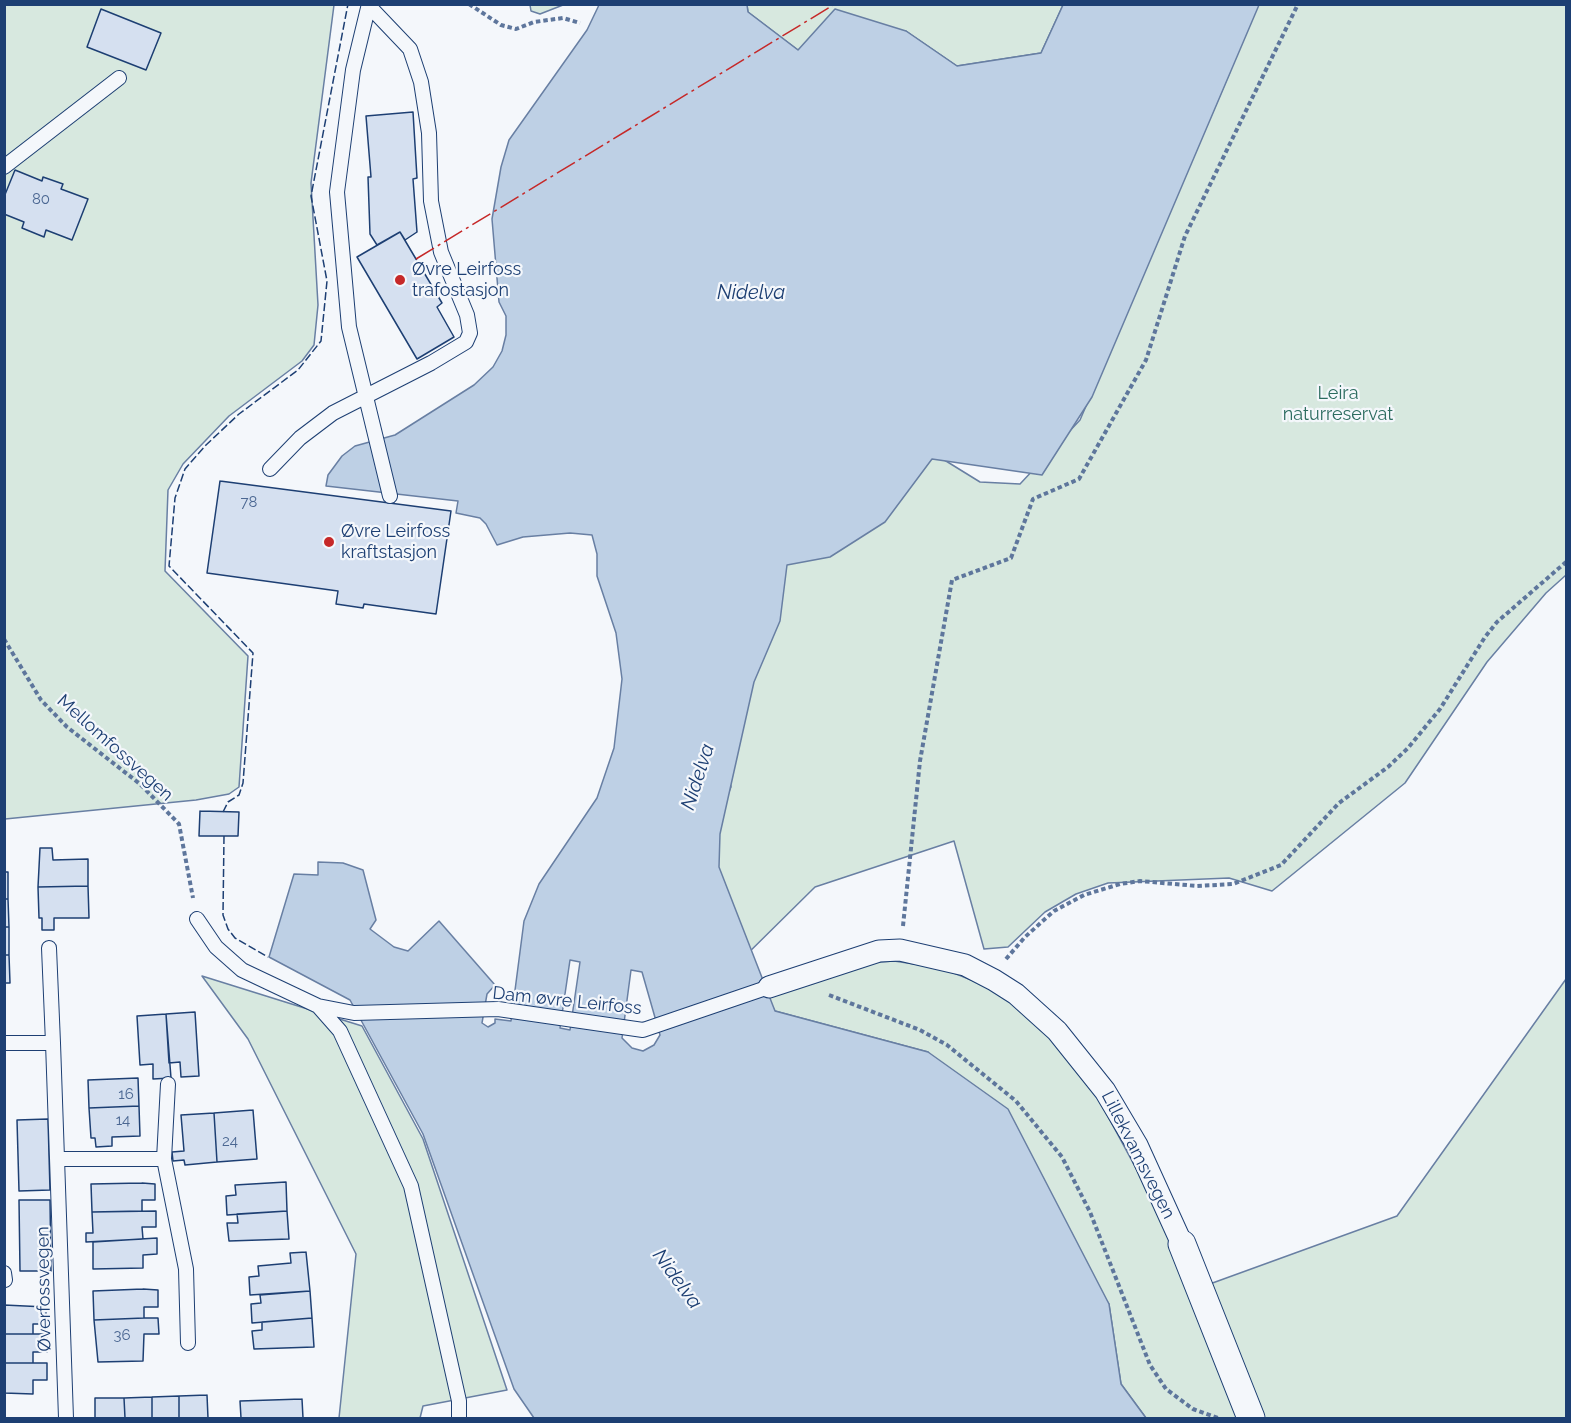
<!DOCTYPE html>
<html>
<head>
<meta charset="utf-8">
<style>
	body { margin:0 }
	#map { position:relative; width:1571px; height:1423px; overflow:hidden; background:#f4f7fb; font-family:Raleway,sans-serif }
	canvas { display:block }
	.frame { position:absolute; inset:0; border:6px solid #1d3f73; pointer-events:none }
</style>
</head>
<body>
<div id="map">
<canvas width="1571" height="1423"></canvas>
<div class="frame"></div>
</div>
<script>
const g = document.querySelector('canvas').getContext('2d');
g.lineJoin = 'round';
function fillPath(path, color) { g.fillStyle = color; g.fill(path, 'evenodd'); }
const poly = rows => new Path2D(rows.map(r => 'M' + r).join(''));
function stroke(path, color, width, dash) { g.strokeStyle = color; g.lineWidth = width; g.lineCap = dash ? 'butt' : 'round'; g.setLineDash(dash || []); g.stroke(path); }
function write(font, color, halo, rows, align = 'center') {
  g.font = font + ' Raleway,sans-serif'; g.lineWidth = 4.5; g.setLineDash([]); g.textBaseline = 'middle'; g.strokeStyle = halo; g.fillStyle = color; for (const [text, x, y, turn = 0] of rows) {
    g.save(); g.translate(x, y); g.rotate((+turn || 0) * Math.PI / 180); g.textAlign = isNaN(turn) ? turn : align; if (halo) g.strokeText(text, 0, 0); g.fillText(text, 0, 0); g.restore();
  }
}
const green = poly([
	[5,5,334,5,311,183,318,305,314,345,302,361,229,416,183,464,168,490,165,571,248,656,239,787,229,794,196,800,5,819,5,5],
	[530,5,530,4,563,5,540,14,531,11,530,5],
	[747,5,1063,5,1041,53,957,66,906,31,798,50,748,12,747,5],
	[1250,5,1566,5,1566,575,1546,593,1487,662,1405,783,1272,891,1229,878,1108,883,1076,894,1045,912,1008,947,984,949,954,841,815,887,732,969,711,834,731,787,720,731,768,566,933,453,980,482,1020,484,1080,420,1230,72,1237,29,1250,5],
	[894,961,941,968,984,985,1012,1002,1042,1028,1098,1098,1160,1213,1241,1418,1146,1418,1121,1384,1109,1304,928,1052,775,1011,768,998,868,963,894,961],
	[202,976,362,1026,423,1139,507,1390,423,1406,420,1418,339,1418,356,1254,248,1039,202,976],
	[1566,979,1566,1418,1260,1418,1207,1285,1397,1216,1566,979]
]);
const water = poly([
	[599,5,747,5,748,12,798,50,835,9,906,31,957,66,1041,53,1063,5,1259,5,1092,397,1042,475,932,459,885,522,830,557,787,565,780,621,754,682,720,834,719,867,775,1011,928,1052,1008,1109,1109,1304,1121,1384,1146,1418,534,1418,514,1389,423,1134,350,1000,269,957,294,874,318,875,318,862,343,863,363,870,376,920,370,929,394,947,408,951,439,921,495,985,487,994,482,1023,488,1027,495,1023,495,1019,511,1021,524,921,539,884,597,798,614,748,622,679,616,633,597,576,597,554,592,535,570,533,523,537,497,545,486,524,480,518,456,513,458,501,326,486,328,475,342,456,355,446,395,435,474,385,493,367,502,351,506,335,506,316,499,302,492,219,501,167,509,140,587,30,599,5],
	[570,960,580,962,570,1030,560,1028,570,960],
	[631,970,642,972,660,1035,654,1045,643,1051,632,1048,622,1038,631,970]
]);
const building = poly([
	[101,9,161,33,146,70,87,47,101,9],
	[413,112,417,178,413,179,417,232,405,240,400,232,377,245,370,234,368,177,371,177,366,116,413,112],
	[15,170,42,181,43,177,63,184,61,189,88,199,72,240,46,230,44,237,22,228,24,222,4,214,4,197,15,170],
	[400,232,442,303,437,307,454,337,417,359,357,257,400,232],
	[220,481,451,511,436,614,364,604,363,608,336,604,338,591,207,573,220,481],
	[200,811,239,812,238,836,199,836,200,811],
	[40,848,52,848,53,860,88,859,88,886,38,887,40,848],
	[4,872,8,872,8,899,4,899,4,872],
	[88,886,89,918,54,918,54,930,42,930,42,918,39,918,38,887,88,886],
	[4,899,8,899,9,927,4,927,4,899],
	[4,927,9,927,9,955,4,955,4,927],
	[4,955,9,955,10,983,4,983,4,955],
	[195,1012,199,1076,181,1077,180,1062,169,1063,166,1014,195,1012],
	[166,1014,171,1078,153,1079,153,1064,140,1065,137,1016,166,1014],
	[138,1078,139,1106,89,1108,88,1080,138,1078],
	[139,1106,140,1136,112,1137,112,1146,96,1147,95,1138,91,1138,89,1108,139,1106],
	[253,1110,257,1159,217,1162,214,1113,253,1110],
	[214,1113,217,1162,185,1165,184,1160,173,1161,172,1152,184,1151,181,1115,214,1113],
	[48,1119,50,1190,19,1191,17,1120,48,1119],
	[286,1182,287,1211,227,1215,226,1196,236,1195,235,1185,286,1182],
	[142,1183,155,1184,155,1200,142,1200,142,1211,92,1212,91,1184,142,1183],
	[19,1200,50,1200,51,1271,20,1271,19,1200],
	[156,1211,156,1227,142,1227,143,1239,86,1242,86,1233,93,1233,92,1212,156,1211],
	[287,1211,289,1239,229,1241,227,1223,238,1223,237,1214,287,1211],
	[157,1238,157,1254,143,1255,143,1268,93,1269,93,1242,157,1238],
	[306,1252,310,1291,250,1295,249,1277,259,1276,258,1266,291,1263,290,1253,306,1252],
	[143,1289,158,1290,158,1307,144,1307,144,1318,94,1320,93,1291,143,1289],
	[310,1291,312,1318,252,1323,251,1304,261,1303,260,1295,310,1291],
	[4,1305,46,1307,46,1324,33,1324,33,1334,4,1334,4,1305],
	[144,1318,158,1318,159,1334,144,1334,143,1361,98,1362,94,1320,144,1318],
	[312,1318,314,1347,254,1349,252,1331,262,1330,262,1322,312,1318],
	[4,1334,47,1334,47,1352,33,1352,33,1363,4,1363,4,1334],
	[4,1363,47,1363,47,1380,33,1380,33,1394,4,1393,4,1363],
	[207,1395,208,1418,179,1418,179,1396,207,1395],
	[179,1396,179,1418,152,1418,152,1397,179,1396],
	[152,1397,152,1418,125,1418,124,1398,152,1397],
	[95,1398,124,1398,125,1418,95,1418,95,1398],
	[302,1399,303,1418,241,1418,240,1401,302,1399]
]);
const path = poly([
	[469,4,501,25,516,29,534,22,563,18,580,23],
	[4,639,41,700,67,727,140,784,179,824,193,898],
	[903,926,920,761,952,580,1011,558,1033,499,1079,479,1146,360,1185,236,1298,4],
	[1006,959,1025,937,1054,911,1084,895,1120,884,1140,881,1197,886,1233,884,1281,865,1339,803,1388,767,1408,748,1440,709,1485,637,1497,622,1566,562],
	[829,995,920,1030,947,1045,1016,1101,1062,1157,1090,1212,1150,1365,1166,1389,1193,1409,1218,1418]
]);
const service = poly([
	[369,4,353,70,337,192,349,327,390,496],
	[4,167,119,78],
	[270,469,300,438,333,413,431,363,466,342,470,333,467,315,441,252,431,201,429,133,421,82,410,49,369,6],
	[197,919,216,947,242,970,318,1006,354,1013,498,1009,643,1030,769,987],
	[49,948,53,1043],
	[318,1006,340,1031,411,1186,459,1401,459,1418],
	[4,1043,53,1043,66,1418],
	[59,1159,164,1159,168,1084],
	[164,1159,186,1269,188,1343],
	[4,1273,5,1280]
]);
const pedestrian = poly([
	[769,987,879,951,900,950,965,965,994,980,1016,994,1057,1031,1105,1091,1137,1145,1182,1244]
]);
const minor = poly([
	[1182,1244,1251,1418]
]);
const fence = poly([
	[223,812,228,802,239,795,243,783,253,653,169,566,175,498,185,469,206,445,239,414,298,370,321,341,327,281,311,196,348,4],
	[224,836,223,915,228,929,235,938,268,957]
]);
const power = poly([
	[416,259,835,4]
]);
const markers = [
	[400,280,6,"#c62828"],
	[329,542,6,"#c62828"]
];
const numberNames = [
	["80",41,199],
	["78",249,502],
	["16",126,1094],
	["14",123,1120],
	["24",230,1141],
	["36",122,1335]
];
const poiNames = [
	["Øvre Leirfoss",412,270],
	["trafostasjon",412,291],
	["Øvre Leirfoss",341,532],
	["kraftstasjon",341,553]
];
const parkNames = [
	["Leira",1338,394],
	["naturreservat",1338,415]
];
const streetNames = [
	["Mellomfossvegen",115,748,42],
	["Dam øvre Leirfoss",567,1001,6],
	["Lillekvamsvegen",1138,1155,63],
	["Øverfossvegen",44,1289,-91]
];
const waterNames = [
	["Nidelva",751,293],
	["Nidelva",698,777,-72],
	["Nidelva",677,1279,54]
];
fillPath(green, '#d7e8df');
stroke(green, '#687fa3', 1.5);
fillPath(water, '#bed0e5');
stroke(water, '#687fa3', 1.5);
fillPath(building, '#d5e0f0');
stroke(building, '#1d3f73', 1.5);
stroke(service, '#1d3f73', 16);
stroke(pedestrian, '#1d3f73', 23);
stroke(minor, '#1d3f73', 29);
stroke(path, '#5e769c', 4, [4.5, 3]);
stroke(service, '#f4f7fb', 14);
stroke(pedestrian, '#f4f7fb', 21);
stroke(minor, '#f4f7fb', 27);
stroke(fence, '#1d3f73', 1.5, [8, 3]);
stroke(power, '#c62828', 1.5, [21, 4.5, 3, 4.5]);
for (const [x, y, r, color] of markers) { const dot = new Path2D(); dot.arc(x, y, r, 0, 2 * Math.PI); g.fillStyle = color; g.fill(dot); stroke(dot, '#f4f7fb', 2); }
write('15px', '#4b6792', null, numberNames);
write('18px', '#1d3f73', '#f4f7fb', poiNames, 'left');
write('18px', '#2c6c60', '#f4f7fb', parkNames);
write('18px', '#1d3f73', '#f4f7fb', streetNames);
write('italic 20px', '#1d3f73', '#f4f7fb', waterNames);
</script>
</body>
</html>
